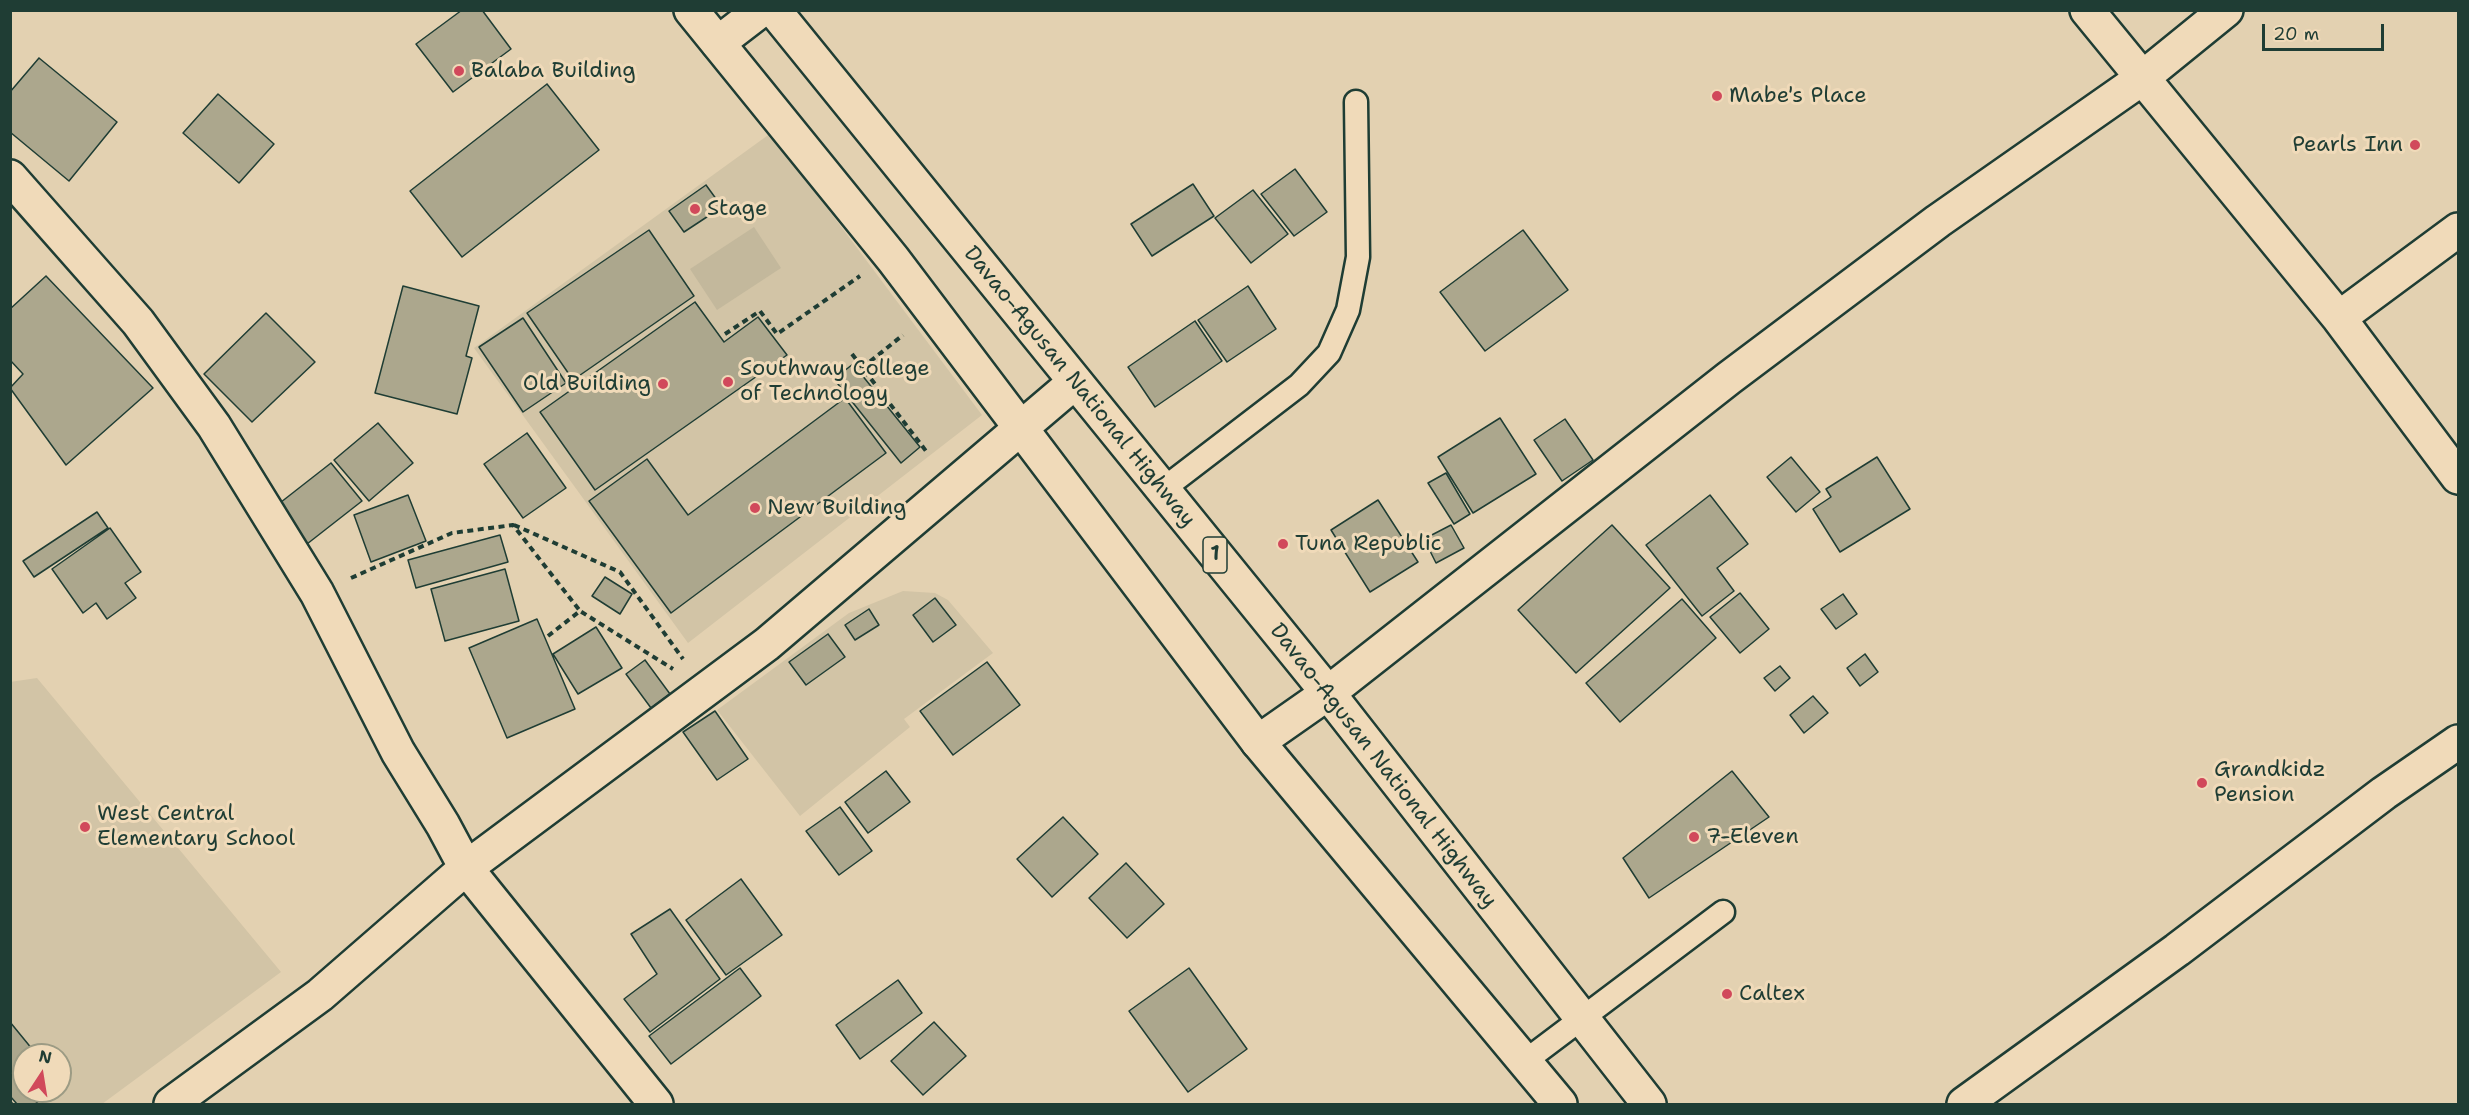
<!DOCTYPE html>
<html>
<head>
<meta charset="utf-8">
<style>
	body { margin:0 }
	#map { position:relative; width:2469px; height:1115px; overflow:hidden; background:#e3d1b1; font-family:"Shantell Sans",sans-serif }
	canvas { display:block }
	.frame { position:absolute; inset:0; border:12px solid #1f3d34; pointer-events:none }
	.north { position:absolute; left:12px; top:1043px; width:60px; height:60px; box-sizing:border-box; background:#f0dab9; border:2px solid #9c9b84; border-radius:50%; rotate:12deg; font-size:16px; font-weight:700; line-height:24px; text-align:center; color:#1f3d34 }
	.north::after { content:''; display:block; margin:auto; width:21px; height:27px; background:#d1495b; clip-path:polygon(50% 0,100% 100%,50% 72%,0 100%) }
	.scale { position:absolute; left:2262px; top:24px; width:122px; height:27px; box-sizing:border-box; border:3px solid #1f3d34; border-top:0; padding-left:8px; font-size:18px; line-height:21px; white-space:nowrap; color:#1f3d34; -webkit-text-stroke:4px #f0dab9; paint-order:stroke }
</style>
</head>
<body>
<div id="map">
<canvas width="2469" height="1115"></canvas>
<div class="frame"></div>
<div class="north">N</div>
<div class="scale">20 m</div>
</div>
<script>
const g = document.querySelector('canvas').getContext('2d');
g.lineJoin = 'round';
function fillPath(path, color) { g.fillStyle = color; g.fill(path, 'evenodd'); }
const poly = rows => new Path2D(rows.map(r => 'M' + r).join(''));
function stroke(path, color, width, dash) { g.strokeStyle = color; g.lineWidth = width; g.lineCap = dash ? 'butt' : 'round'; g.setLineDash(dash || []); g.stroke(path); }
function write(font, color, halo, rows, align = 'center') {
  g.font = font + ' "Shantell Sans",sans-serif'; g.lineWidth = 6; g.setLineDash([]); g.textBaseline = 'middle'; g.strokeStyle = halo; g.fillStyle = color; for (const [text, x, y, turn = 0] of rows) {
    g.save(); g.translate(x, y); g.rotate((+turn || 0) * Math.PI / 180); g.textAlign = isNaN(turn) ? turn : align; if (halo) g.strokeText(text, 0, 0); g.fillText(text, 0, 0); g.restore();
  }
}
const built = poly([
	[771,133,982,415,688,643,474,348],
	[903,591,935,593,948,600,993,653,904,719,910,727,800,816,717,710,849,613],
	[37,678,281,972,102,1104,11,1104,10,682],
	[24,1055,60,1055,60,1091,24,1091]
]);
const green = poly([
	[754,227,781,268,717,310,690,269]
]);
const building = poly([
	[462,10,482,10,511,49,453,92,416,44,462,10],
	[39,58,117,122,69,181,10,132,10,92,39,58],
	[547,84,599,150,462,257,410,191,547,84],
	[218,94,274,144,239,183,183,133,218,94],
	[1295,169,1327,212,1294,236,1261,194,1295,169],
	[1193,184,1214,216,1152,256,1131,224,1193,184],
	[706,185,722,207,684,232,669,211,706,185],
	[1253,190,1288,234,1251,263,1215,218,1253,190],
	[649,230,694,296,573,380,527,313,649,230],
	[1523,230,1568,290,1485,351,1440,292,1523,230],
	[46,276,153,388,66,465,10,388,23,374,10,360,10,309,46,276],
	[403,286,479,306,466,356,472,358,457,414,375,393,403,286],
	[1248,286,1276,329,1227,362,1198,320,1248,286],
	[695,302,724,342,758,317,787,355,595,490,540,412,695,302],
	[266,313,315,362,252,422,204,374,266,313],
	[523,318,566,383,523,412,479,347,523,318],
	[1195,321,1222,361,1155,407,1128,367,1195,321],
	[853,364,920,447,901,463,834,379,853,364],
	[845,398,886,453,671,613,589,501,647,459,688,515,845,398],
	[1500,418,1536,474,1473,513,1438,457,1500,418],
	[1565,419,1593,460,1562,481,1534,440,1565,419],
	[378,423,413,463,369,501,334,460,378,423],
	[527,433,566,488,523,518,484,464,527,433],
	[1791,457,1820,492,1796,512,1767,477,1791,457],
	[1877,457,1910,509,1840,552,1813,509,1831,497,1826,489,1877,457],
	[331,463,362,501,307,544,276,506,331,463],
	[1446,473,1470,514,1454,524,1428,483,1446,473],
	[408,495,426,541,371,562,354,515,408,495],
	[1710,495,1748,544,1717,568,1734,591,1702,616,1646,545,1710,495],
	[1378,500,1418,562,1370,592,1331,530,1378,500],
	[97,512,108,528,34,577,23,561,97,512],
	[1451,525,1464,548,1436,563,1424,539,1451,525],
	[1612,525,1670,588,1576,673,1518,610,1612,525],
	[110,528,141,572,125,583,136,598,107,619,96,603,83,613,52,569,110,528],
	[500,535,508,562,416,588,408,560,500,535],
	[505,569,519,621,445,641,431,589,505,569],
	[605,577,632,594,620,614,592,596,605,577],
	[1740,593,1769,629,1740,653,1710,617,1740,593],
	[1843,594,1857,614,1836,629,1821,609,1843,594],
	[935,598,956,625,933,642,913,615,935,598],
	[1682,599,1716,638,1620,722,1586,683,1682,599],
	[869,609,879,625,855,640,845,625,869,609],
	[537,619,575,709,507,738,469,648,537,619],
	[596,627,622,668,578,694,553,654,596,627],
	[828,634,845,657,806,685,789,662,828,634],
	[1865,654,1878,672,1860,686,1847,668,1865,654],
	[645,660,670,694,651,708,626,674,645,660],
	[987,662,1020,705,953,755,920,711,987,662],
	[1780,666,1790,678,1775,691,1764,678,1780,666],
	[1813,696,1828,713,1804,733,1790,715,1813,696],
	[715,711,748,759,717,780,683,732,715,711],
	[886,771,910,802,868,833,845,802,886,771],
	[1732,771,1769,817,1649,898,1623,858,1732,771],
	[840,807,872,851,839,875,806,831,840,807],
	[1063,817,1098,854,1052,897,1017,859,1063,817],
	[1126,863,1164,904,1127,938,1089,898,1126,863],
	[741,879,782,935,726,975,686,920,741,879],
	[670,909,720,979,650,1032,624,999,657,974,631,934,670,909],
	[740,968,761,996,671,1064,649,1036,740,968],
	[1189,968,1247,1049,1188,1092,1129,1011,1189,968],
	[898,980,922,1013,860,1059,836,1025,898,980],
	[10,1022,37,1055,24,1055,24,1091,52,1091,35,1104,17,1104,10,1096,10,1022],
	[934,1022,966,1056,923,1095,891,1061,934,1022]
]);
const path = poly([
	[725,334,760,311,777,334,860,276],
	[852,354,926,451],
	[862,368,903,335],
	[514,525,620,572,683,659],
	[351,578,452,533,513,525,580,611],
	[548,636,580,611,673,669],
	[10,1103,12,1104]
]);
const service = poly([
	[1162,490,1299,385,1329,353,1348,310,1358,257,1356,102],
	[1524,1062,1723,912]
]);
const minor = poly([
	[2087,10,2339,318,2458,477],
	[10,177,138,322,214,426,317,593,398,752,443,825,466,868,656,1104],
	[2339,318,2458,230],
	[1258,742,1328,693,1729,378,1938,221,2141,79,2226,10],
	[171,1104,320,995,466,868,767,644,1075,382],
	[1964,1104,2177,950,2384,793,2458,742]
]);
const tertiary = poly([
	[718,43,761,10]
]);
const trunk = poly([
	[691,10,893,259,1258,742,1560,1104],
	[774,10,1328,693,1649,1104]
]);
const markers = [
	[459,71,6,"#d1495b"],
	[1717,96,6,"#d1495b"],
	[2415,145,6,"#d1495b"],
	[695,209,6,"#d1495b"],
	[728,382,6,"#d1495b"],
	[663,384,6,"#d1495b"],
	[755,508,6,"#d1495b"],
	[1283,544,6,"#d1495b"],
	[2202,783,6,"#d1495b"],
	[85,827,6,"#d1495b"],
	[1694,837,6,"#d1495b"],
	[1727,994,6,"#d1495b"]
];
const shields = [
	[1215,555,24]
];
const shieldNames = [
	["1",1215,555]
];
const poiNames = [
	["Balaba Building",471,71],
	["Mabe's Place",1729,96],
	["Pearls Inn",2403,145,"right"],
	["Stage",707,209],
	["Southway College",740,369],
	["of Technology",740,394],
	["Old Building",651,384,"right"],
	["New Building",767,508],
	["Tuna Republic",1295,544],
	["Grandkidz",2214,770],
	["Pension",2214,795],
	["West Central",97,814],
	["Elementary School",97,839],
	["7-Eleven",1706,837],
	["Caltex",1739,994]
];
const streetNames = [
	["Davao-Agusan National Highway",1079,387,51],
	["Davao-Agusan National Highway",1383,766,52]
];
fillPath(built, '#d2c4a6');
fillPath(green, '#c3b89c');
fillPath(building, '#aca78d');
stroke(building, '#1f3d34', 1.5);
stroke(service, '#1f3d34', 27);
stroke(minor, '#1f3d34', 38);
stroke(tertiary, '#1f3d34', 38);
stroke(trunk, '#1f3d34', 38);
stroke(path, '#1f3d34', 4, [6, 4.5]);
stroke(service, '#f0dab9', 22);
stroke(minor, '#f0dab9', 33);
stroke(tertiary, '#f0dab9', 33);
stroke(trunk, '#f0dab9', 33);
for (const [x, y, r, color] of markers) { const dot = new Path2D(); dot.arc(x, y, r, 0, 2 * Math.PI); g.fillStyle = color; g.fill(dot); stroke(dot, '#f0dab9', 2); }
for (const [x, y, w] of shields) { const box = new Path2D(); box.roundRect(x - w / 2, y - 18, w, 36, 4.5); g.fillStyle = '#f0dab9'; g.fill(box); stroke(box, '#1f3d34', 1.5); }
write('bold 21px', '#1f3d34', null, shieldNames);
write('22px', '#1f3d34', '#f0dab9', poiNames, 'left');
write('22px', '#1f3d34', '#f0dab9', streetNames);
</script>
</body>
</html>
